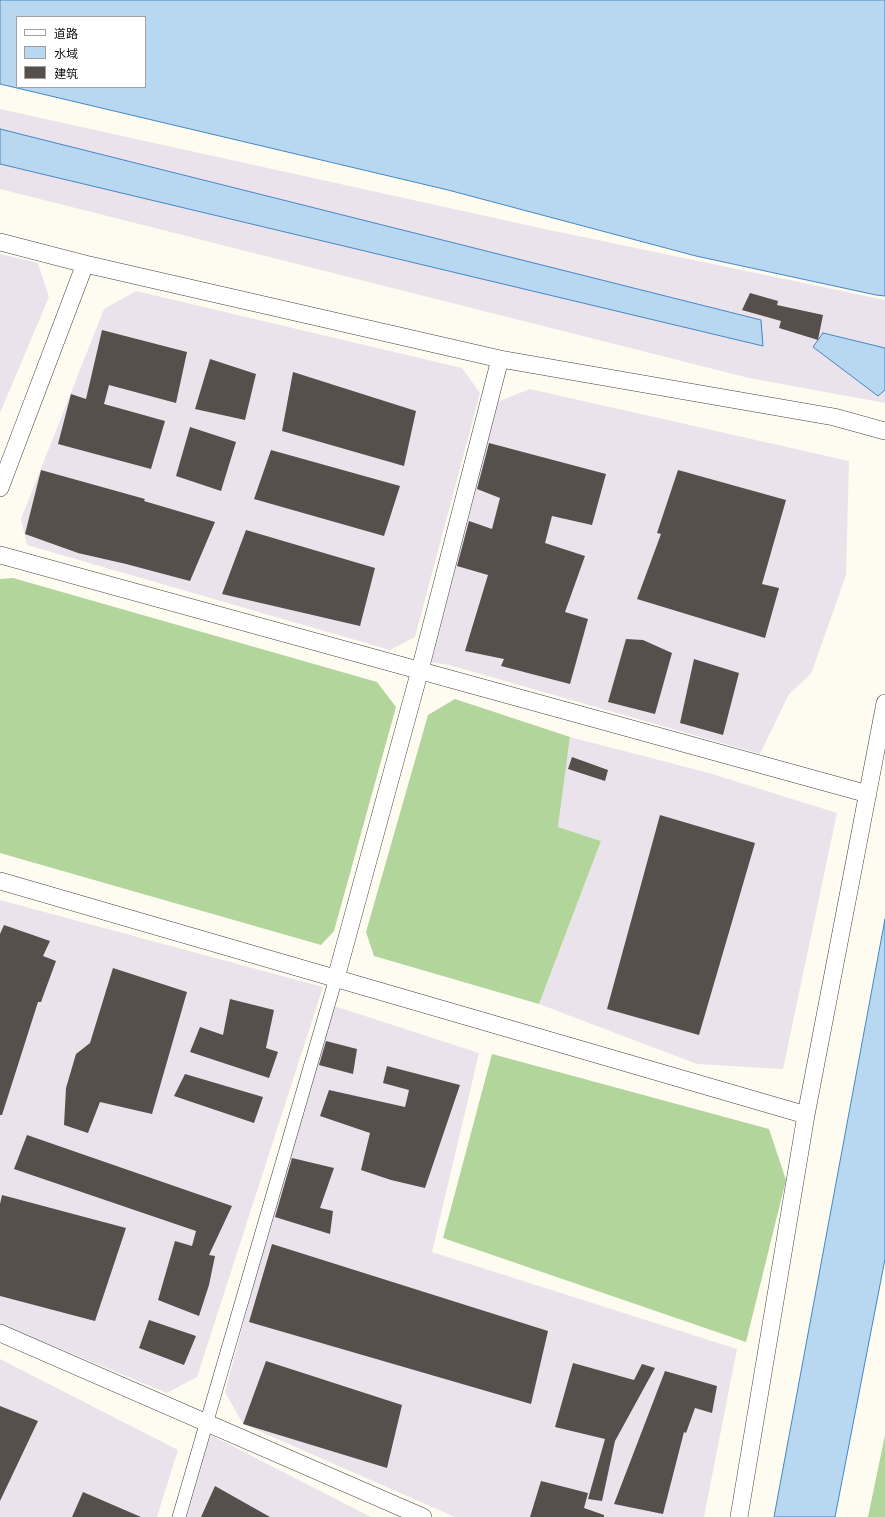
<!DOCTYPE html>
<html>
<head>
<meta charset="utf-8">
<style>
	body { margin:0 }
	#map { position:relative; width:885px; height:1517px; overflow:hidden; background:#fefcf0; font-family:"IBM Plex Serif","Noto Sans SC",serif }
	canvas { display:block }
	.legend { position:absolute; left:16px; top:16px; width:130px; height:72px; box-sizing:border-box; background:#fff; border:1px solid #9f9f9f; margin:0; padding:5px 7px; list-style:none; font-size:12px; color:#0e0e0e }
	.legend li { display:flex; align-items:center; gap:8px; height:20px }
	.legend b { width:20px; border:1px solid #9f9f9f }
</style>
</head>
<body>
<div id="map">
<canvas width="885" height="1517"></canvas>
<ul class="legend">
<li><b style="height:5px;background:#fff"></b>道路</li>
<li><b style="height:11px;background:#b8d8f1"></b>水域</li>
<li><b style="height:11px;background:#55504b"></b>建筑</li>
</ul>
</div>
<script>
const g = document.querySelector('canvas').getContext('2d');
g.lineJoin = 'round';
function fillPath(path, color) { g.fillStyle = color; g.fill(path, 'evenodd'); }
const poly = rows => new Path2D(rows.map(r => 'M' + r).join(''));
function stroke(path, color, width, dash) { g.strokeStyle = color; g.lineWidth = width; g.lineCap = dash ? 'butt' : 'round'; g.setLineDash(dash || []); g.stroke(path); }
const industrial = poly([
	[0,109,540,228,885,300,885,403,749,378,0,189],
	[0,254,38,263,49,297,0,413],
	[136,291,462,368,480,393,415,637,390,650,27,545,21,519,104,309],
	[530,389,849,461,846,575,811,674,789,694,760,754,449,665,428,662,489,405],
	[570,737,709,773,837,813,783,1069,697,1064,539,1004,601,841,558,827],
	[0,900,323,987,197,1377,167,1393,0,1324],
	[328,1004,479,1053,432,1252,737,1349,704,1517,455,1517,243,1424,225,1392],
	[0,1359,178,1450,157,1517,0,1517],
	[203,1431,371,1517,180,1517]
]);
const forest = poly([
	[13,578,377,682,396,707,334,931,321,945,0,853,0,579],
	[455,699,570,737,558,827,601,841,539,1004,374,956,366,932,428,715],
	[492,1054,769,1129,786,1180,746,1342,443,1238],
	[885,1435,885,1517,868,1517]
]);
const water = poly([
	[0,0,885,0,885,296,876,295,696,256,448,190,0,84,0,0],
	[17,17,145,17,145,87,17,87,17,17],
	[0,129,761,320,763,346,0,164,0,129],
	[823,333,885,348,885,390,878,396,813,347,823,333],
	[885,919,885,1259,835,1517,774,1517,885,919]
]);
const building = poly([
	[750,293,778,301,777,305,823,315,818,340,779,328,781,321,742,310],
	[102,330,187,352,176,403,109,385,104,404,165,421,151,469,58,444,71,394,86,399],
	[210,359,256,374,245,420,195,409],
	[293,372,416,411,404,466,282,431],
	[190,427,236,442,221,491,176,476],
	[489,443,606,474,592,525,552,516,545,543,585,556,565,612,588,619,570,684,501,666,504,659,465,651,488,575,457,566,469,521,492,529,500,498,477,489],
	[271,450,400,486,384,536,254,499],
	[41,470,145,499,144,501,215,522,190,581,126,564,78,553,25,534],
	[678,470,786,500,762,584,779,588,765,638,637,599,661,534,657,533],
	[246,530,375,568,360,626,222,594],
	[626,639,643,640,672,653,655,714,608,702],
	[694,659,739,673,723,735,680,723],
	[572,757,608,770,605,781,568,769],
	[660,815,755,843,699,1035,607,1009],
	[4,925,50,941,43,956,56,961,41,1002,38,1002,2,1115,0,1115,0,934],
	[113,968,187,992,152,1114,100,1102,88,1133,64,1125,66,1088,76,1054,90,1043],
	[230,999,274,1010,266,1048,278,1052,269,1078,190,1052,200,1027,223,1035],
	[326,1041,357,1049,353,1074,319,1065],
	[387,1066,460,1085,425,1188,391,1180,361,1170,370,1133,320,1116,329,1090,405,1107,409,1090,383,1083],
	[185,1074,263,1097,254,1123,174,1096],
	[27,1135,232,1206,209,1255,215,1256,209,1285,199,1316,158,1300,175,1241,192,1246,196,1231,14,1169],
	[292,1158,334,1168,320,1208,333,1211,330,1234,275,1217],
	[2,1195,126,1228,95,1321,0,1296,0,1204],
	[272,1244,548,1331,531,1404,249,1322],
	[149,1320,196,1336,184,1365,139,1348],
	[266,1361,402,1405,387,1468,243,1424],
	[573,1363,634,1380,642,1364,655,1368,615,1441,602,1501,588,1499,605,1439,555,1427],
	[665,1371,717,1386,712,1413,695,1408,686,1433,684,1432,663,1514,614,1504],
	[0,1406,38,1421,0,1501],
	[541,1481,588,1493,584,1508,604,1515,604,1517,530,1517],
	[215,1486,270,1517,201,1517],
	[83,1492,141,1517,72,1517]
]);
const minor = poly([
	[179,1517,336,978]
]);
const tertiary = poly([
	[0,242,85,264,500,359,834,417,885,431],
	[0,488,85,264],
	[0,555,868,794],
	[0,881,806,1115],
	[336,978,420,670,500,359],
	[0,1333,423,1517],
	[739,1517,806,1115,885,703]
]);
fillPath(industrial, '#ebe3ec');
fillPath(forest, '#b2d59c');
fillPath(water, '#b8d8f1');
stroke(water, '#4587c3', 1);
fillPath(building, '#55504b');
stroke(minor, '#414141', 14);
stroke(tertiary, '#414141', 18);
stroke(minor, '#fff', 13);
stroke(tertiary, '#fff', 17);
</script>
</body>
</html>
